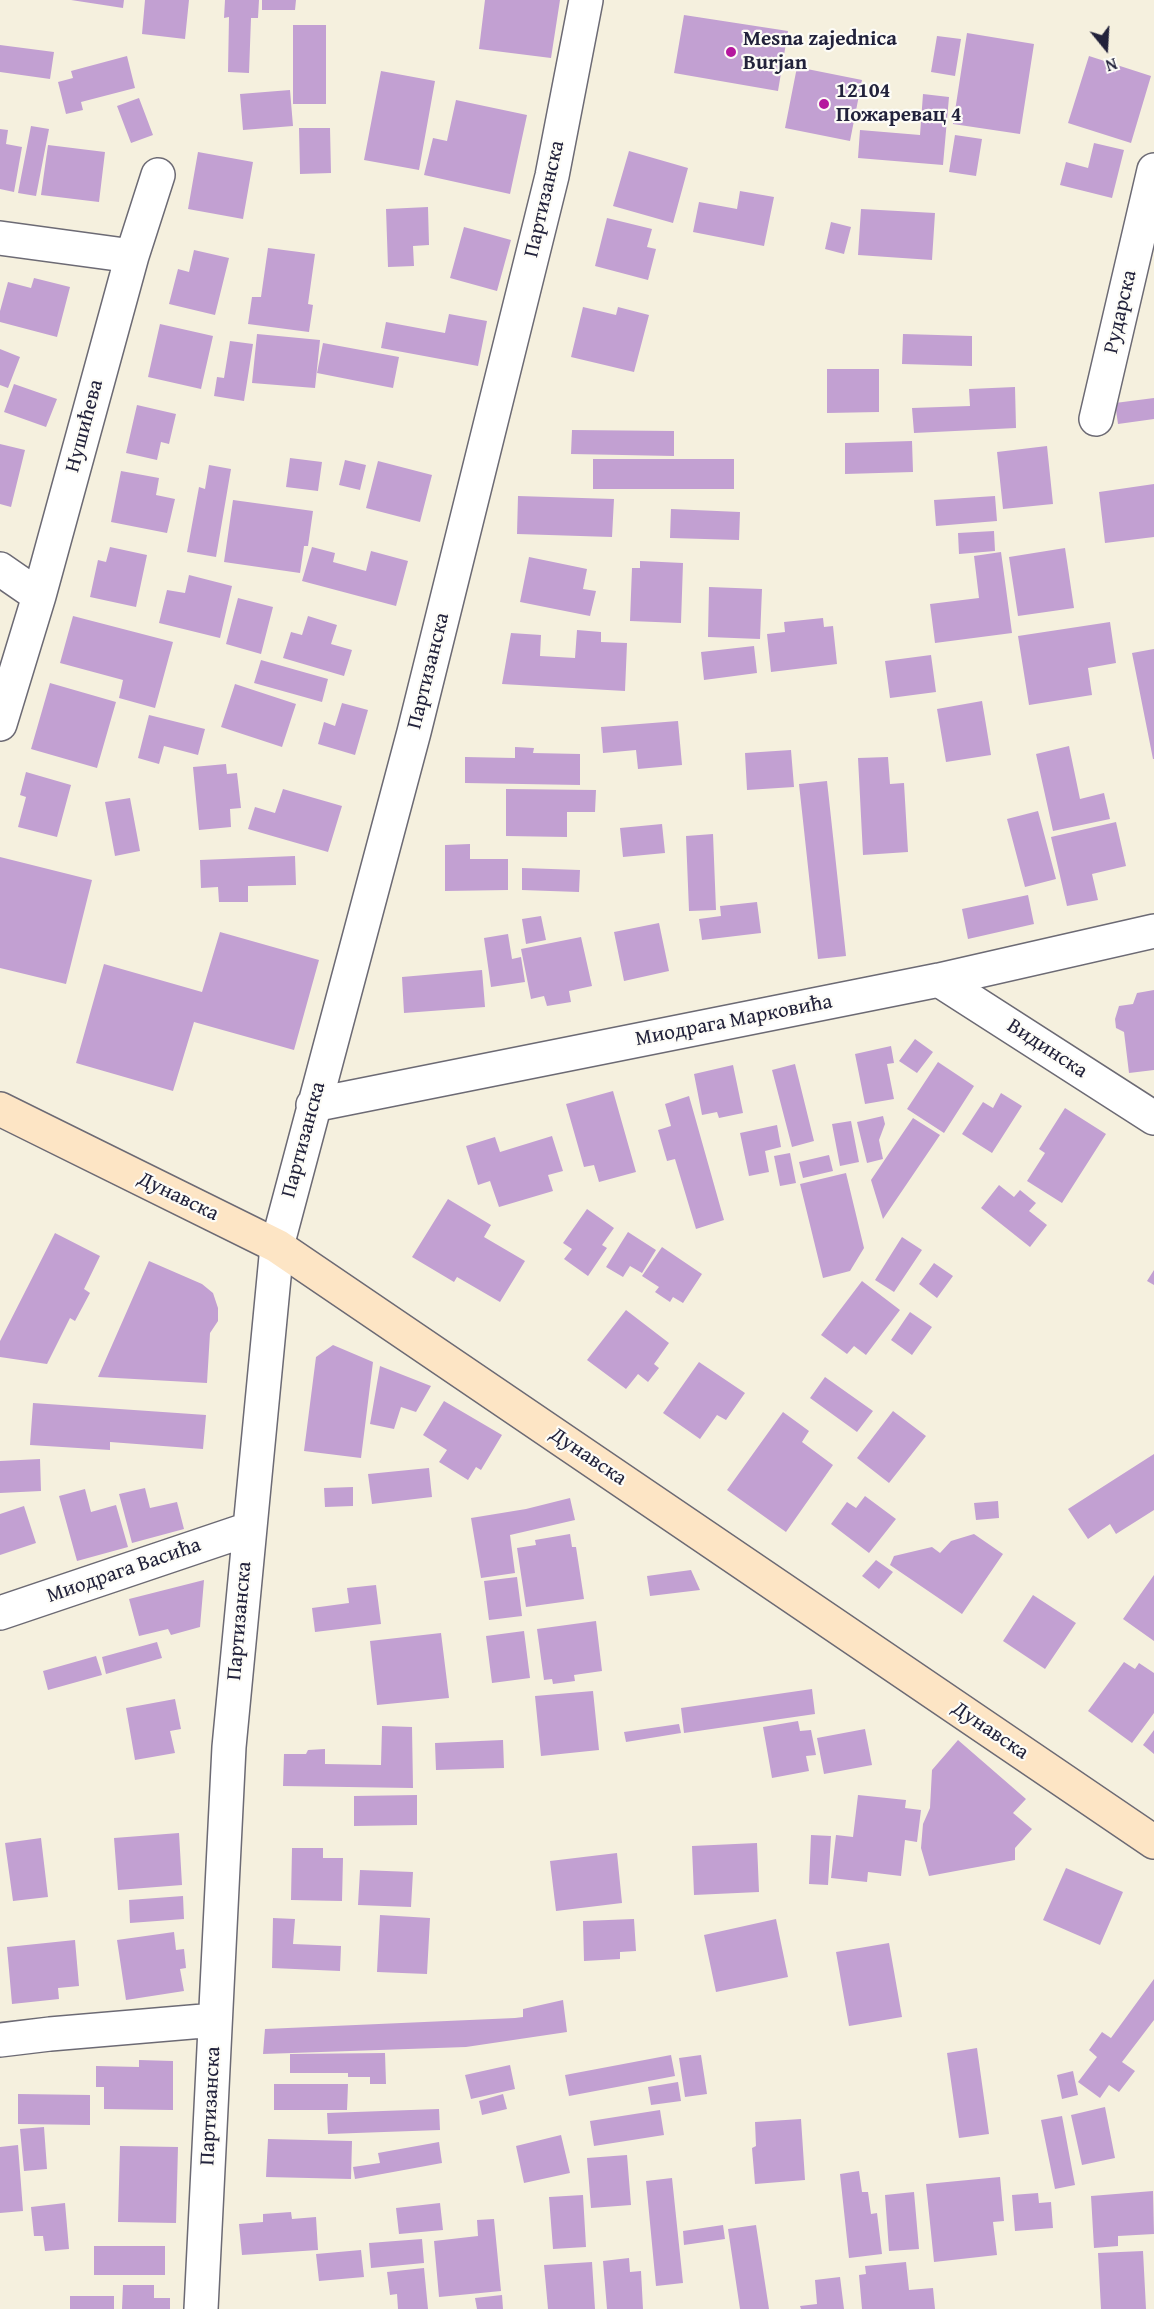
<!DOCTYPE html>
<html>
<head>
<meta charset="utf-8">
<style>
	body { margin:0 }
	#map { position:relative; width:1154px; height:2309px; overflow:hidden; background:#f5f0de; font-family:"Gentium Book Plus",serif }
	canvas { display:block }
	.north { position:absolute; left:1076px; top:18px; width:60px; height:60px; -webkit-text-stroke:4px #fdfcf7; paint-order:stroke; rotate:162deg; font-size:16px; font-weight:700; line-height:24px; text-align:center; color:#22223b }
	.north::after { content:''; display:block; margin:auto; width:21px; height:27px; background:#22223b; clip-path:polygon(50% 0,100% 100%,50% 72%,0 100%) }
</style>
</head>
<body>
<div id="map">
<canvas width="1154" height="2309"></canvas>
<div class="north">N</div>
</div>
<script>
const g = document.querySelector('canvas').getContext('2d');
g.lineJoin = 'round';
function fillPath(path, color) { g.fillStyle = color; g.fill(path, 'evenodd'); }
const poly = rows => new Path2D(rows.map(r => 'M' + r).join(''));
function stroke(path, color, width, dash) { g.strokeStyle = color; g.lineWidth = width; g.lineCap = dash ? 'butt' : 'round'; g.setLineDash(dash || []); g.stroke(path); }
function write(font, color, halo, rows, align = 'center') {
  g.font = font + ' "Gentium Book Plus",serif'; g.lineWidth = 4.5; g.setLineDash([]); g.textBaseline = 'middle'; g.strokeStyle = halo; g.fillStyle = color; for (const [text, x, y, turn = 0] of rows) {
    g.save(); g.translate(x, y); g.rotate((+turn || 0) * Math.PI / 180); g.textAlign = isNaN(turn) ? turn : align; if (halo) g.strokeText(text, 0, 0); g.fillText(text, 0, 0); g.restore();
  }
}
const building = poly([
	[71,0,124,0,123,8],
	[145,0,189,0,185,39,142,34],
	[225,0,259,0,258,18,251,18,249,73,228,72,229,17,224,18],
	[262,0,296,0,295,10,262,10],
	[485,0,560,0,551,58,479,49],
	[684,15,788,31,778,91,674,73],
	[293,25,326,25,326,104,293,104],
	[967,33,1034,44,1020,134,953,124],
	[937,36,961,39,955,76,931,72],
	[0,45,54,52,50,79,0,72],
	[127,56,135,88,81,102,83,110,66,114,58,82,73,78,71,71],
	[1089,56,1151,76,1131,143,1068,123],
	[797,67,862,80,850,141,785,128],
	[381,71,435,81,419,170,364,160],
	[290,90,293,126,243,130,240,94],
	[923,94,949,97,943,165,858,158,860,130,920,135],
	[139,98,153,135,131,143,117,106],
	[456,100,527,115,510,194,424,175,433,138,447,141],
	[31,126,49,129,36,196,18,193],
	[299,128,330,128,331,173,300,174],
	[0,129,8,130,6,144,22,147,14,192,0,189],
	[955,135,982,139,976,176,949,172],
	[1094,143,1124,150,1112,198,1060,185,1066,162,1088,168],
	[48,145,105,152,99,202,41,195],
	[629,151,688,168,673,223,613,206],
	[198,152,253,162,243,219,188,209],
	[740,191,774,197,764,246,693,232,699,202,737,209],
	[428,207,429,245,413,246,414,266,388,267,386,209],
	[861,209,935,213,932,260,858,255],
	[607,218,652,229,647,247,656,249,648,280,595,266],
	[831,222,851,227,844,254,825,249],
	[464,227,511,240,497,291,450,278],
	[268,248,315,254,308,304,313,305,309,332,248,324,252,297,261,297],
	[194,250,229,258,215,315,169,304,178,269,189,272],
	[34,278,70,287,57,337,0,322,0,311,8,282,31,288],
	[583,307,616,315,618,307,649,315,634,372,571,357],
	[449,314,487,321,478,366,381,348,386,322,445,333],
	[160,324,213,336,201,389,148,377],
	[257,334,320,340,315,388,252,383],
	[903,334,972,336,972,366,902,364],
	[230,341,253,344,244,401,214,396,217,377,224,378],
	[323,343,399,357,393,388,317,373],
	[0,349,20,357,8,388,0,385],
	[827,369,879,369,879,412,827,413],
	[14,384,57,399,46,427,4,412],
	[1015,387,1016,428,914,433,912,408,970,406,969,389],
	[1154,398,1154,419,1118,424,1115,403],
	[137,405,176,414,169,444,161,442,157,460,126,453],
	[572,430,674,431,674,456,571,454],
	[912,441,913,472,845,474,845,443],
	[0,444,25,450,11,507,0,504],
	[1047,446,1053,504,1003,509,997,452],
	[290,458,322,462,318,491,286,487],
	[593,459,734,459,734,489,593,489],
	[345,460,366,465,360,490,339,485],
	[378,461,432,475,420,522,366,508],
	[209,465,231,469,216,557,187,552,199,487,205,489],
	[121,471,159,478,156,495,175,499,167,533,111,522],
	[1154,484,1154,537,1105,543,1099,492],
	[518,496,614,499,612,537,517,534],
	[995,496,997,521,936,526,934,500],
	[233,500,313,511,308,546,304,546,300,573,224,562],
	[671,509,740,512,739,540,670,538],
	[994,531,995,551,959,554,958,533],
	[110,547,147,555,136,607,90,597,98,560,106,562],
	[312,547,335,553,333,562,366,571,371,551,408,561,396,606,302,581],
	[1065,548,1074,608,1018,616,1009,557],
	[1001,552,1012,633,935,643,930,604,979,598,974,556],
	[529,557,587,569,583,589,596,591,590,616,520,602],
	[640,561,683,563,681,623,630,621,632,568,640,568],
	[189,575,232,586,220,638,159,623,167,590,185,593],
	[709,587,762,589,760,639,708,637],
	[238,598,273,607,261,654,226,644],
	[73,616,173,642,155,708,119,698,123,680,60,663],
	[308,616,337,625,331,644,352,650,344,676,283,658,291,632,302,635],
	[823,618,824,627,833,626,837,664,771,672,767,634,785,632,784,622],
	[1110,622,1116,663,1088,668,1092,695,1029,705,1018,636],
	[577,630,601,632,601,642,627,643,625,691,502,684,511,633,541,635,540,656,575,658],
	[754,646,757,673,704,680,701,652],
	[1154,649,1154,759,1153,759,1132,653],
	[931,655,936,692,890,698,885,661],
	[261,660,328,679,322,702,254,683],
	[50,683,116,702,97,768,31,749],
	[235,684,296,704,282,747,221,727],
	[982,701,991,755,946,762,937,709],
	[342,703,368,710,355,755,318,744,324,722,335,726],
	[149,715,205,729,198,755,164,746,159,764,138,758],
	[678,721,682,765,638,769,636,750,603,753,601,727],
	[1069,746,1080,799,1104,793,1110,819,1053,831,1036,754],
	[515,747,534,748,533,753,580,754,580,785,465,783,465,757,515,758],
	[791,750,794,787,747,790,745,753],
	[888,757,890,784,904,783,908,852,863,855,858,758],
	[226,764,227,774,237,773,241,808,230,809,231,827,199,830,193,767],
	[26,772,71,785,57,837,18,827,26,797,20,795],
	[827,781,846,956,818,959,799,784],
	[283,789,342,806,328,852,248,829,255,807,275,813],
	[506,789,596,790,595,812,567,812,567,837,506,836],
	[130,798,140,851,115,856,105,802],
	[1038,811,1056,879,1025,887,1007,819],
	[1116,822,1126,866,1092,874,1098,900,1067,906,1051,837],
	[662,824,665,853,623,857,620,828],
	[713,834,716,910,689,911,686,836],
	[470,844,470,859,508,859,508,890,445,891,445,845],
	[295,856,296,885,248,886,248,902,219,902,218,887,201,888,200,860],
	[0,857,92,880,66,984,0,968],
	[522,868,580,870,579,892,522,890],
	[1028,895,1034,924,968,939,962,909],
	[757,902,761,933,702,940,699,919,721,916,720,906],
	[541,916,546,940,526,944,522,919],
	[659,923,669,971,624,981,614,932],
	[220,932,319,960,294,1050,194,1022,173,1091,76,1063,104,964,202,992],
	[508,934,512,959,521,957,525,982,491,987,484,938],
	[581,937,592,986,569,991,571,1002,547,1006,544,996,531,999,521,949],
	[482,970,485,1007,404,1013,402,977],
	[1154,990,1154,1070,1129,1073,1124,1032,1116,1028,1115,1019,1119,1006,1133,1004,1137,993],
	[915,1039,933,1052,917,1073,899,1061],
	[891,1046,894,1063,887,1064,894,1099,865,1104,855,1054],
	[938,1062,974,1086,944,1133,907,1109],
	[795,1064,814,1141,792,1147,772,1070],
	[733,1065,743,1113,719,1118,717,1112,702,1115,694,1074],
	[613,1091,636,1172,599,1182,594,1165,584,1167,566,1104],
	[1001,1093,1022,1106,992,1153,962,1134,983,1102,993,1108],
	[689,1096,724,1220,696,1229,675,1159,667,1161,658,1130,671,1126,665,1104],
	[1065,1108,1106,1134,1062,1203,1027,1181,1045,1153,1039,1149],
	[883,1116,885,1124,879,1140,883,1159,867,1163,857,1122],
	[913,1118,940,1135,883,1219,871,1180],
	[851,1121,859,1162,840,1166,832,1124],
	[777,1125,781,1147,765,1151,769,1172,749,1176,740,1133],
	[552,1136,563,1171,548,1175,553,1191,499,1207,490,1181,478,1185,466,1146,495,1137,500,1152],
	[790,1153,796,1183,780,1186,774,1156],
	[829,1155,833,1171,803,1178,799,1162],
	[846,1173,864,1248,850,1271,823,1278,800,1184],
	[999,1185,1014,1197,1020,1190,1036,1203,1029,1211,1047,1225,1030,1247,981,1208],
	[448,1199,491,1225,484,1237,525,1261,500,1302,457,1277,454,1282,412,1257],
	[587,1209,614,1228,602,1245,607,1248,588,1276,564,1259,572,1249,563,1243],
	[628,1232,656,1250,642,1273,630,1266,623,1277,606,1267],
	[55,1233,100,1256,84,1289,90,1293,75,1321,70,1318,47,1364,0,1357,0,1341],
	[902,1237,922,1250,894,1292,875,1280],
	[662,1247,702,1274,683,1303,673,1297,670,1302,655,1292,659,1287,642,1276],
	[149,1261,202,1284,213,1293,218,1308,218,1321,210,1333,207,1383,98,1377],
	[934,1263,953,1276,937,1298,919,1284],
	[1154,1270,1154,1285,1147,1281],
	[862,1281,900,1310,866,1355,854,1346,847,1354,821,1335],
	[626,1310,669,1343,654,1364,659,1368,648,1382,638,1374,626,1389,587,1360],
	[910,1312,932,1327,912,1355,891,1340],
	[333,1345,373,1362,361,1458,304,1451,316,1357],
	[699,1362,745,1393,726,1420,717,1415,700,1439,663,1413],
	[380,1366,431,1386,416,1412,401,1407,394,1429,370,1424],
	[825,1377,873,1411,857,1432,810,1398],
	[444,1401,502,1435,481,1470,476,1467,468,1480,439,1462,447,1450,423,1435],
	[33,1403,206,1415,203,1449,110,1442,110,1450,30,1445],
	[893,1411,926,1436,889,1483,857,1458],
	[783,1412,809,1431,802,1442,833,1465,786,1532,727,1490],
	[1154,1454,1154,1510,1116,1534,1110,1524,1088,1539,1068,1509],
	[40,1459,41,1491,0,1493,0,1461],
	[429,1468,432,1497,372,1504,368,1474],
	[353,1487,353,1506,325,1507,324,1488],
	[145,1488,150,1508,177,1502,184,1529,132,1543,119,1494],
	[85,1489,91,1512,116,1505,128,1547,77,1561,59,1496],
	[865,1496,896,1519,869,1553,831,1524,847,1502,856,1508],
	[570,1498,575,1520,510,1535,515,1573,481,1578,471,1518,526,1509],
	[998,1501,999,1518,976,1520,974,1503],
	[24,1506,36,1543,0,1555,0,1514],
	[570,1534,572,1547,576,1547,584,1599,526,1607,517,1548,536,1545,535,1540],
	[974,1534,1003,1554,962,1614,890,1565,894,1556,932,1547,940,1553,951,1541],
	[876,1560,893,1572,879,1589,862,1576],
	[691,1570,700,1590,650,1596,647,1576],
	[1154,1575,1154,1641,1123,1619],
	[517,1577,522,1616,489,1620,484,1581],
	[204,1580,200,1627,171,1635,168,1629,139,1636,129,1599],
	[376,1585,381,1624,315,1632,312,1608,349,1603,347,1588],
	[1033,1595,1076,1623,1045,1669,1003,1641],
	[596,1621,602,1671,574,1675,575,1681,553,1684,552,1679,544,1680,537,1629],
	[524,1631,530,1678,492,1683,486,1636],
	[441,1633,449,1698,377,1705,370,1641],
	[157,1642,162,1658,106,1674,102,1657],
	[96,1656,102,1675,48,1690,43,1671],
	[1124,1662,1135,1669,1139,1663,1154,1673,1154,1713,1132,1743,1088,1711],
	[812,1689,815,1714,684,1733,681,1708],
	[593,1691,599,1750,541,1756,535,1696],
	[175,1699,181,1729,170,1731,175,1753,135,1760,126,1708],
	[798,1721,800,1731,811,1730,816,1755,806,1756,809,1771,772,1778,763,1727],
	[679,1724,681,1733,626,1742,624,1732],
	[382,1726,412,1727,413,1788,283,1786,284,1754,306,1754,308,1750,325,1749,325,1764,381,1765],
	[865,1729,872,1765,824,1774,817,1738],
	[1154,1730,1154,1754,1143,1745],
	[503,1740,504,1768,436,1770,435,1743],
	[958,1740,1026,1799,1013,1813,1032,1829,1015,1848,1015,1860,929,1876,921,1848,923,1824,930,1808,932,1770],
	[417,1795,417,1825,354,1826,354,1796],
	[858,1795,906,1800,905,1808,921,1810,917,1842,905,1840,901,1876,868,1872,867,1882,831,1878,836,1835,853,1837],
	[179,1833,182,1885,118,1890,114,1838],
	[811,1835,831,1836,828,1885,809,1884],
	[41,1838,48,1897,13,1901,5,1843],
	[757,1843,759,1892,694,1895,692,1846],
	[292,1848,323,1848,323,1858,343,1858,342,1901,291,1900],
	[617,1853,622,1903,556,1911,550,1861],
	[1066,1868,1123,1892,1100,1945,1043,1920],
	[360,1870,413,1872,411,1907,358,1905],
	[183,1896,184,1919,130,1923,129,1900],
	[380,1915,430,1918,427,1974,377,1972],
	[273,1918,295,1919,293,1944,341,1946,340,1971,272,1968],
	[634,1919,636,1951,620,1952,620,1959,584,1961,583,1921],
	[776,1919,788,1977,716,1992,704,1935],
	[174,1932,176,1950,184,1949,186,1968,180,1969,184,1991,126,2000,117,1940],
	[75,1940,79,1986,58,1988,59,1999,12,2004,7,1947],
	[889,1943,902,2017,849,2026,836,1952],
	[1154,1979,1154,2020,1122,2062,1135,2071,1119,2092,1109,2085,1100,2098,1078,2082,1097,2057,1089,2050,1102,2032,1111,2038],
	[563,2000,567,2032,466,2047,263,2054,265,2029,515,2018,523,2017,523,2009],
	[977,2048,989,2134,959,2138,947,2053],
	[385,2053,386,2084,370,2084,370,2077,348,2077,348,2073,290,2073,290,2054],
	[671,2055,675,2076,569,2096,565,2075],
	[701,2055,707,2094,685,2097,679,2058],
	[139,2060,173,2061,173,2110,104,2109,104,2087,96,2087,96,2066,139,2067],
	[510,2065,515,2089,471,2099,465,2075],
	[1073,2071,1078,2095,1062,2099,1057,2075],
	[678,2082,681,2101,651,2105,648,2087],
	[274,2084,348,2084,347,2110,274,2110],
	[18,2094,90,2095,90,2125,18,2124],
	[503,2094,507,2109,482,2115,479,2101],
	[1105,2107,1115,2158,1082,2165,1071,2115],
	[439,2109,440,2130,328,2134,327,2113],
	[660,2110,664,2135,594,2146,590,2121],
	[1062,2116,1075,2185,1055,2189,1041,2120],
	[801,2119,805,2180,755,2184,752,2148,756,2146,755,2122],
	[44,2127,47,2169,24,2171,20,2129],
	[561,2135,570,2173,524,2183,516,2146],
	[268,2139,352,2141,351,2179,266,2177],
	[439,2142,442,2163,355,2179,353,2167,380,2163,378,2153],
	[18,2145,23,2211,0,2213,0,2147],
	[120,2146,178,2147,176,2223,118,2222],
	[627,2155,631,2205,591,2208,587,2158],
	[859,2171,862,2192,868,2192,871,2214,877,2213,882,2254,849,2258,840,2174],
	[1000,2177,1004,2221,993,2222,997,2255,934,2262,926,2184],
	[672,2178,683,2283,656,2286,646,2181],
	[1153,2191,1154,2234,1118,2236,1118,2246,1094,2248,1091,2196],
	[914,2192,919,2249,889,2251,885,2195],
	[1038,2193,1039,2203,1051,2202,1053,2228,1015,2231,1012,2195],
	[583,2195,586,2247,553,2249,549,2197],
	[65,2203,69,2249,45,2251,43,2236,34,2236,31,2207],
	[440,2203,443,2230,399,2234,396,2208],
	[291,2212,292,2219,316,2217,318,2250,242,2255,239,2224,263,2222,263,2214],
	[494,2219,501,2291,439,2297,434,2241,478,2236,477,2220],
	[723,2225,725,2239,684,2245,683,2231],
	[756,2225,769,2309,740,2309,728,2229],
	[422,2239,424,2263,371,2268,369,2243],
	[94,2246,165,2246,165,2275,94,2275],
	[361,2250,364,2277,319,2281,316,2254],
	[1143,2251,1146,2309,1101,2309,1098,2253],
	[629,2258,630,2272,641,2271,643,2309,607,2309,603,2261],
	[592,2262,595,2309,548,2309,544,2265],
	[906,2262,909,2290,933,2288,935,2309,862,2309,859,2275,866,2274,865,2266],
	[424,2268,428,2309,398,2309,397,2294,390,2295,387,2272],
	[840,2277,844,2309,801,2309,800,2306,817,2304,815,2280],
	[123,2285,154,2285,154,2298,170,2298,170,2309,122,2309],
	[502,2295,503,2309,477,2309,475,2298],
	[70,2296,114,2296,114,2309,70,2309]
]);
const street = poly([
	[0,238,132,256],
	[1096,419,1154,170],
	[0,569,39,596],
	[0,724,39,596,132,256,158,175],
	[939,980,1154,1118],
	[313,1105,939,980,1154,931],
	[0,1613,249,1529],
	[0,2040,50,2034,215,2020],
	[201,2309,229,1747,277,1246,414,732,552,176,586,0]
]);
const secondary = poly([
	[0,1109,277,1246,1154,1842]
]);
const markers = [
	[731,52,6,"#b5179e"],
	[824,104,6,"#b5179e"]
];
const poiNames = [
	["Mesna zajednica",743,40],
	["Burjan",743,64],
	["12104",836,92],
	["Пожаревац 4",836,116]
];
const streetNames = [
	["Партизанска",545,199,-77],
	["Рударска",1121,312,-77],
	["Нушићева",85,426,-75],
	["Партизанска",429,671,-76],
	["Миодрага Марковића",734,1021,-11],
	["Видинска",1047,1049,33],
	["Партизанска",304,1140,-75],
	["Дунавска",178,1197,26],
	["Дунавска",588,1457,34],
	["Миодрага Васића",124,1571,-19],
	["Партизанска",240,1621,-85],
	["Дунавска",990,1731,34],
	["Партизанска",211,2106,-87]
];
fillPath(building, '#c2a0d2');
stroke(street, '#6c6a74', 36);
stroke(secondary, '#6c6a74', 36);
stroke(street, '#fff', 33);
stroke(secondary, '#fde5c5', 33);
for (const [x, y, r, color] of markers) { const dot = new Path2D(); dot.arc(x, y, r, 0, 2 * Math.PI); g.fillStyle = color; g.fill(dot); stroke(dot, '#fdfcf7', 2); }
write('bold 21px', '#22223b', '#fdfcf7', poiNames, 'left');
write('21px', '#22223b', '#fdfcf7', streetNames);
</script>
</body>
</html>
